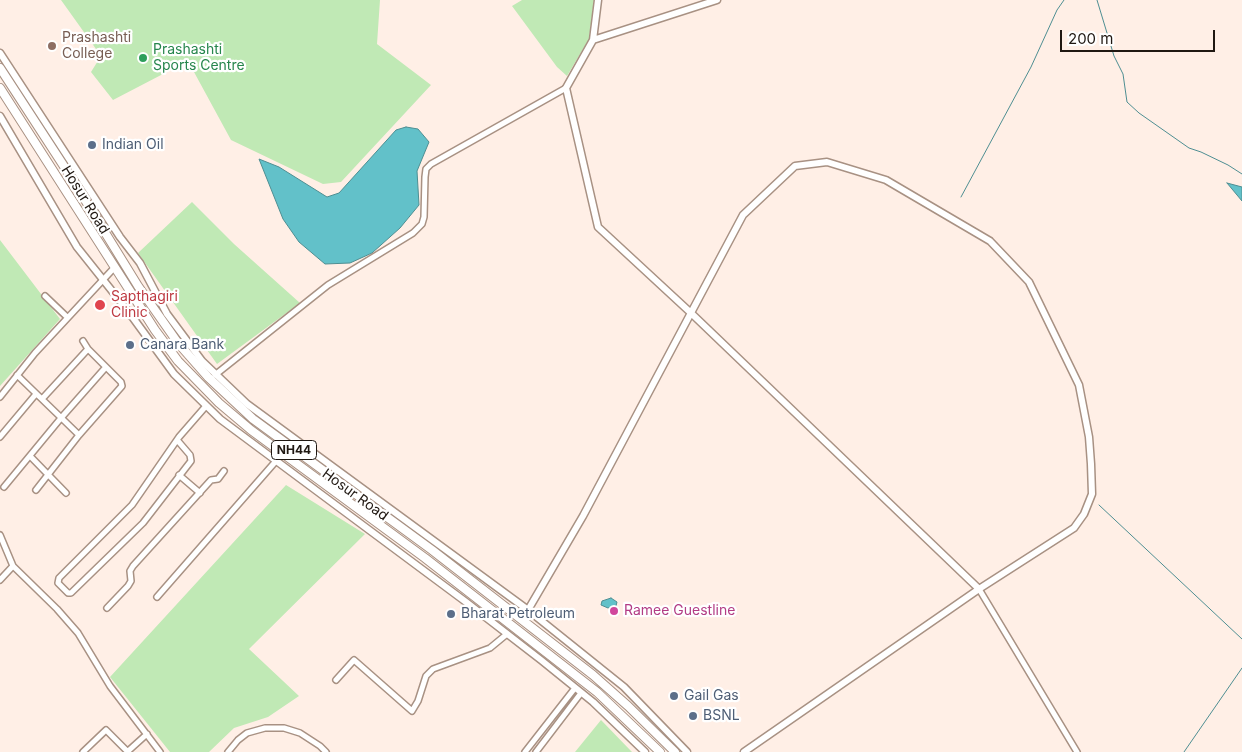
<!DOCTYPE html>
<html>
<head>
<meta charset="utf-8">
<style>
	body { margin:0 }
	#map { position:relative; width:1242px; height:752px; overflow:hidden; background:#ffefe6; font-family:Inter,sans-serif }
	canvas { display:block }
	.scale { position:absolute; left:1060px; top:30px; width:155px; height:22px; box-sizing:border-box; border:2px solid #201812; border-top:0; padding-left:6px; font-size:15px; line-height:18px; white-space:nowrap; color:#201812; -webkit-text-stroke:4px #fff; paint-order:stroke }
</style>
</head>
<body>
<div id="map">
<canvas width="1242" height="752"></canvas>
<div class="scale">200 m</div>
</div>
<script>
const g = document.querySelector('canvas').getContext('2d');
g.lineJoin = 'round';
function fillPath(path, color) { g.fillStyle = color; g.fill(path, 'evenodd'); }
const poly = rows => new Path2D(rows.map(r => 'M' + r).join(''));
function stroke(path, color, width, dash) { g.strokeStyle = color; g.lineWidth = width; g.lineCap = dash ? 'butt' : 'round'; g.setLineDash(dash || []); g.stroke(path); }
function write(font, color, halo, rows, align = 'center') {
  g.font = font + ' Inter,sans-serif'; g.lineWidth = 4.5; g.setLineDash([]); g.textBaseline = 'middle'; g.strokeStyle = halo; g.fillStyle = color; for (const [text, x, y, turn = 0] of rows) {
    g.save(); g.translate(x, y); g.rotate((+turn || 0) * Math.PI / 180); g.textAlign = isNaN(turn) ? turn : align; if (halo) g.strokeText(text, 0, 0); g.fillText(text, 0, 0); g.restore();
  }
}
const green = poly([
	[61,0,380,0,377,44,431,85,341,182,323,184,231,140,188,61,113,100,91,72,101,56],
	[522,0,594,0,589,39,567,76,557,67,512,6],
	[192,202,234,244,300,303,217,364,138,253],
	[0,240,60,319,0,386],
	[286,485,365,534,249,649,299,696,268,717,234,728,209,752,170,752,110,677],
	[601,720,632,752,575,752]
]);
const water = poly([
	[406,127,418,129,429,142,417,171,419,205,400,228,372,253,350,263,325,264,299,242,283,219,259,159,279,167,327,197,339,193,396,130,406,127],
	[1227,183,1242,187,1242,201,1227,183],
	[611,598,617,602,616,606,608,608,601,605,602,601,611,598]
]);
const stream = poly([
	[1097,0,1114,56,1123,74,1127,102,1139,113,1189,148,1201,152,1228,165,1242,174],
	[961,197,1031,67,1057,10,1064,0],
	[1099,505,1242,639],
	[1184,752,1242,668]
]);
const minor = poly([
	[45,296,67,317],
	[17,375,79,435,122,386,121,382,106,367],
	[215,375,328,285,413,233,422,224,424,217,425,177,426,169,431,164,566,88],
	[0,397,35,353,114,268],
	[42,399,88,349],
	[0,437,36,394],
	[178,441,190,455,191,461,143,523,71,593,68,593,58,583,59,578,132,505,179,437,206,406],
	[30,456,66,493],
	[179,475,200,493],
	[4,487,61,418,106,367,88,349,83,341],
	[36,490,79,435],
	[0,535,13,566,57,609,78,633,110,686,160,752],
	[0,580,13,566],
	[979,589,1077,752],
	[157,597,276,461],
	[107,608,128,586,131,581,130,571,133,566,211,480,218,479,224,471],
	[336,680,354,660,412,711,418,701,426,676,433,669,490,648,507,634],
	[83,752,106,730,128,752],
	[127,752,147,734],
	[228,752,238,740,247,733,265,728,284,728,300,733,320,746,326,752],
	[525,752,575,688],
	[536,752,581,693]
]);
const tertiary = poly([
	[717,0,593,40,566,88,598,227,691,313,979,589],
	[593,40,598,0],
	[0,53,120,237,140,263,167,314,202,361,247,404,528,610,624,687,687,752],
	[0,116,77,247,128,311,174,374,220,419,466,602,541,660,593,702,645,752],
	[528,610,583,516,743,215,795,166,827,162,886,180,990,241,1029,282,1079,385,1089,437,1091,464,1092,494,1084,514,1074,528,979,589,744,752]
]);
const trunk = poly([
	[0,68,69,174,138,286,178,343,208,377,253,419,432,550,593,675,628,706,675,752],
	[0,88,155,330,178,361,219,403,251,430,425,558,597,692,660,752]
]);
const markers = [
	[52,46,5,"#8d6e63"],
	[143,58,5,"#2e9e5b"],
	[92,145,5,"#5c6f8a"],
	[100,305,6,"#e0444e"],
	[130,345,5,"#5c6f8a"],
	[614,611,5,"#d1479c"],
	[451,614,5,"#5c6f8a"],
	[674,696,5,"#5c6f8a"],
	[693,716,5,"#5c6f8a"]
];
const shields = [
	[294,450,45]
];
const shieldNames = [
	["NH44",294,450]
];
const educationNames = [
	["Prashashti",62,38],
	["College",62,54]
];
const leisureNames = [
	["Prashashti",153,50],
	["Sports Centre",153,66]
];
const serviceNames = [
	["Indian Oil",102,145],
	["Canara Bank",140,345],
	["Bharat Petroleum",461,614],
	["Gail Gas",684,696],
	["BSNL",703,716]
];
const streetNames = [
	["Hosur Road",85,200,58],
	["Hosur Road",355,495,36]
];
const healthNames = [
	["Sapthagiri",111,297],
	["Clinic",111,313]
];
const hotelNames = [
	["Ramee Guestline",624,611]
];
fillPath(green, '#c0e9b5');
fillPath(water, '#62c1c9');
stroke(water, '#4e8e92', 1);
stroke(stream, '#4e8e92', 1);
stroke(minor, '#a89183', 8);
stroke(tertiary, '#a89183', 9);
stroke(trunk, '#a89183', 10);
stroke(minor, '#fff', 5);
stroke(tertiary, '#fff', 6);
stroke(trunk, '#fff', 8);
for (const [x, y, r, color] of markers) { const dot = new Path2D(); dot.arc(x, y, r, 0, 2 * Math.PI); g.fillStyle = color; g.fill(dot); stroke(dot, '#fff', 2); }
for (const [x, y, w] of shields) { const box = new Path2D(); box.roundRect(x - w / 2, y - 9.5, w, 19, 4); g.fillStyle = '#fff'; g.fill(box); stroke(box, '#201812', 1); }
write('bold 12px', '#201812', null, shieldNames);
write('14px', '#785e54', '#fff', educationNames, 'left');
write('14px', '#27864d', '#fff', leisureNames, 'left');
write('14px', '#4e5e75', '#fff', serviceNames, 'left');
write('14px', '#201812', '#fff', streetNames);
write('14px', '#be3a42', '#fff', healthNames, 'left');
write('14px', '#b23c85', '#fff', hotelNames, 'left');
</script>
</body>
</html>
